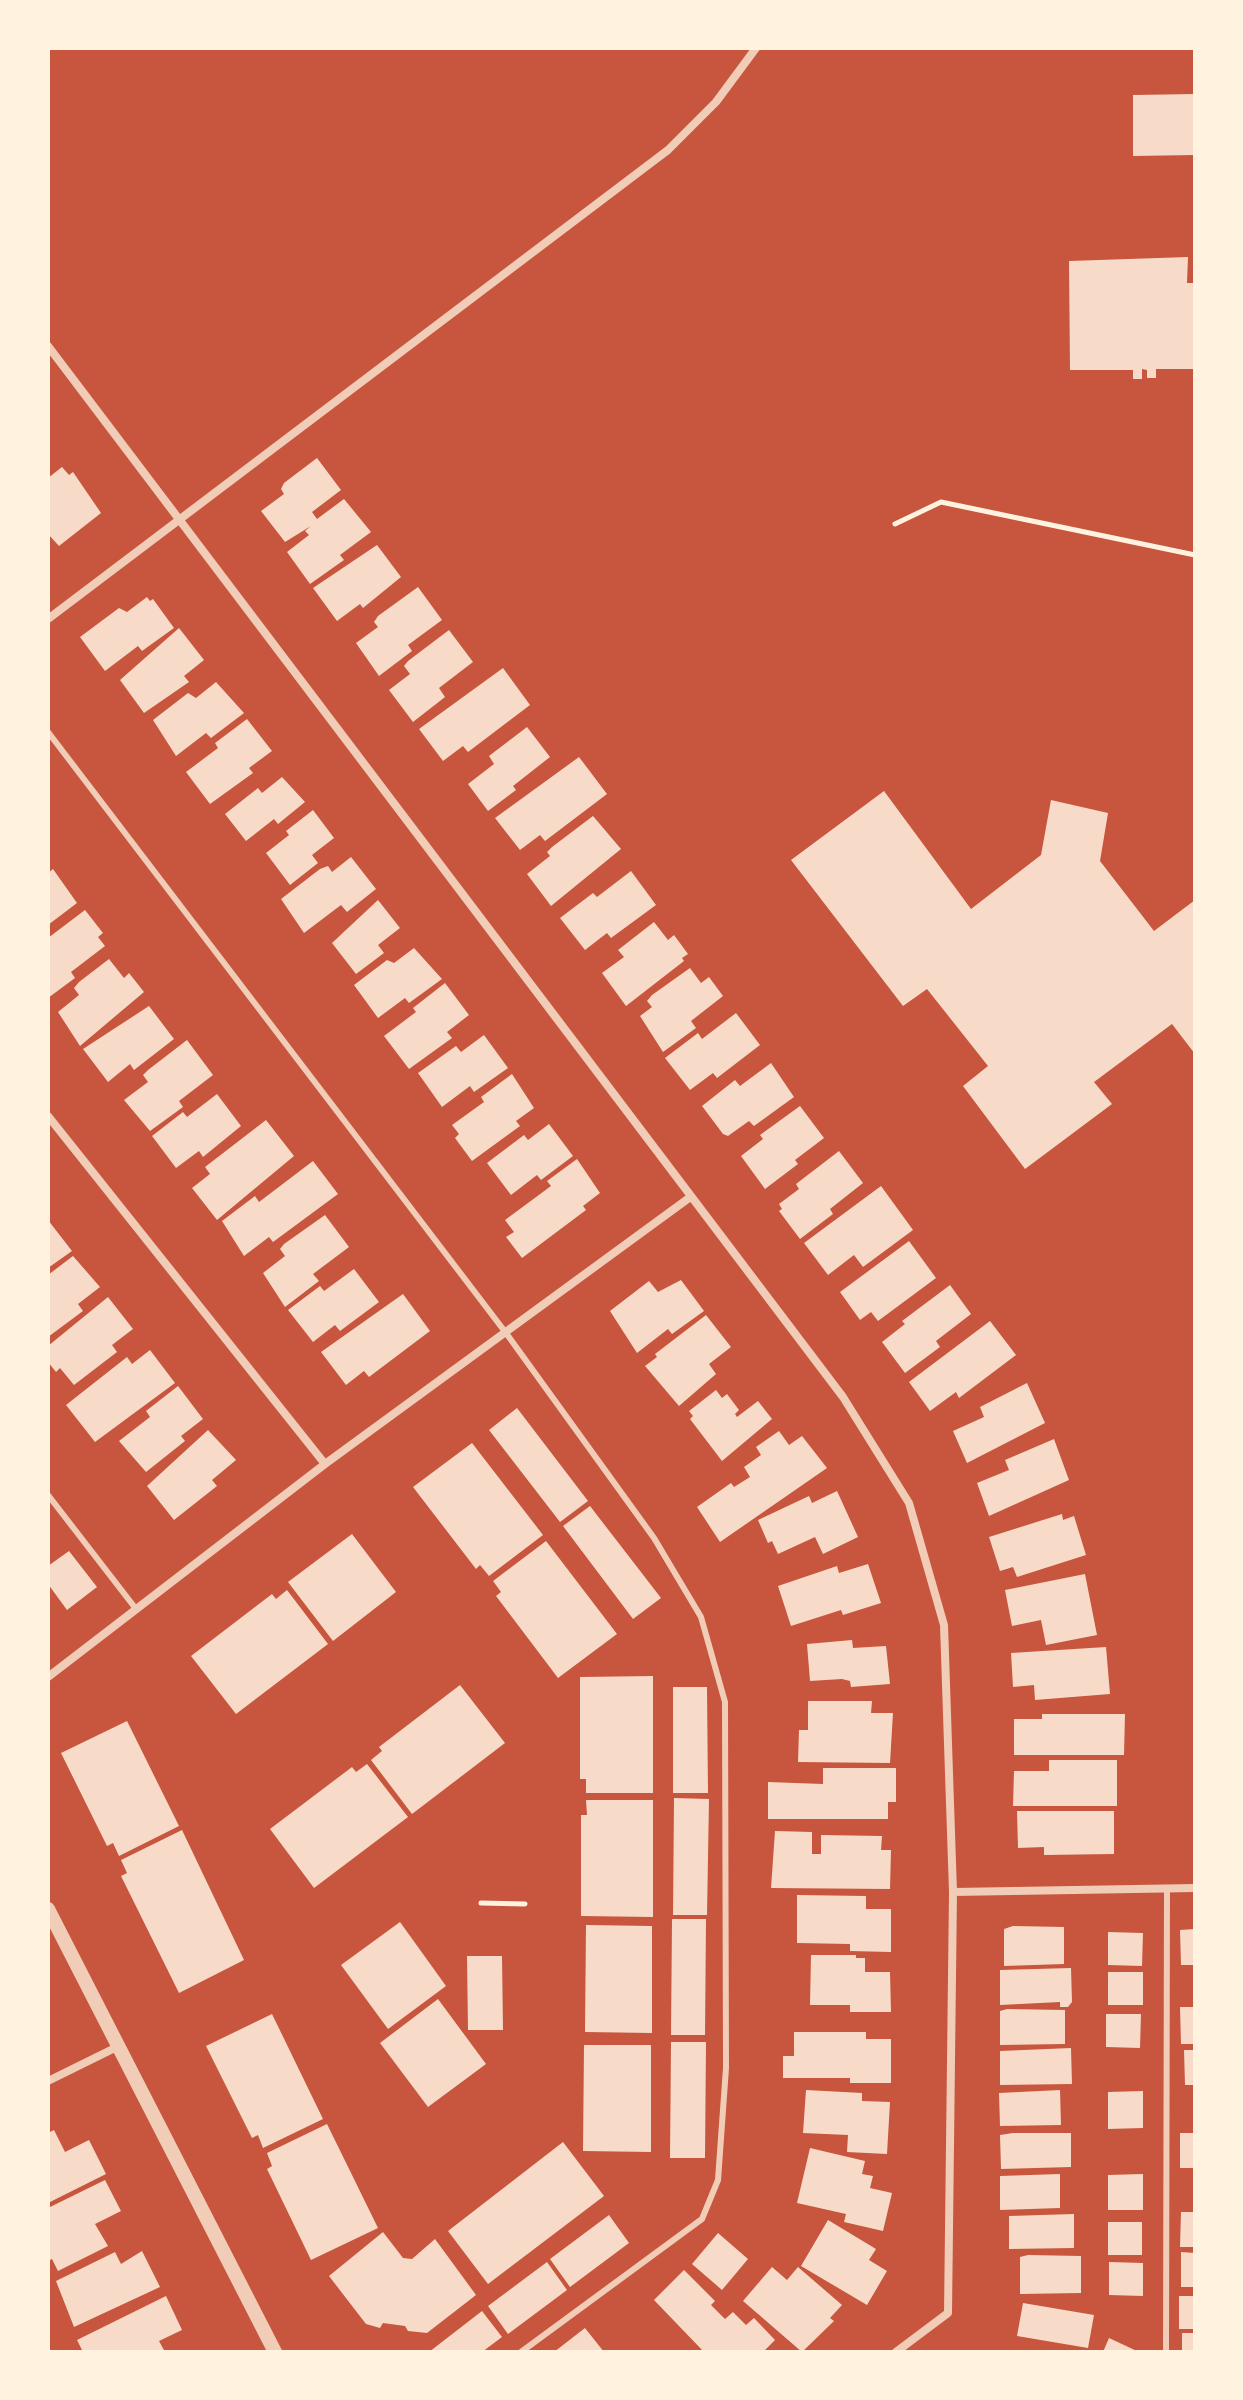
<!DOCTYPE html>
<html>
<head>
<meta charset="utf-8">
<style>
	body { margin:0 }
	#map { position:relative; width:1243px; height:2400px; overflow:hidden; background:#c8553d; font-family:"Exo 2",sans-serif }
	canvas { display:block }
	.frame { position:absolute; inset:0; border:50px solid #fff3e0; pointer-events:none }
</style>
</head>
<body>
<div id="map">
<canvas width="1243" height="2400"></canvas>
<div class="frame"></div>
</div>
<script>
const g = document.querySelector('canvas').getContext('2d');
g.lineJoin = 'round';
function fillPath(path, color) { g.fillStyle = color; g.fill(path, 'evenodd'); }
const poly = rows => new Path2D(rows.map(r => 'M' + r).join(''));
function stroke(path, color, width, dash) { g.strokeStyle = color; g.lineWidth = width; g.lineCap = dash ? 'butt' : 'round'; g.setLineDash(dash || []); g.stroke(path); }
const building = poly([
	[1195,94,1195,155,1133,156,1133,95],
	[1188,257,1187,283,1195,283,1195,369,1156,369,1156,378,1147,378,1147,370,1142,369,1142,379,1133,379,1133,370,1070,370,1069,261],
	[317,458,341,490,312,512,317,519,344,499,371,532,340,555,344,560,310,584,287,552,309,535,305,531,311,526,285,542,261,511,284,494,281,489,284,483],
	[62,467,69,475,73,472,101,513,59,546,48,534,48,478],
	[377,545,401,577,363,608,360,604,337,621,313,588],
	[418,587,442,620,408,645,412,651,379,676,356,643,378,627,374,622,378,616],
	[147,597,150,601,153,599,174,628,142,651,138,646,105,671,80,637,119,608,127,612],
	[179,628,204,660,184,676,189,682,144,713,120,680],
	[449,630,473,662,439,688,445,697,413,722,389,690,410,674,404,666,408,661],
	[503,668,530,705,468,752,463,746,443,761,419,729],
	[216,682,244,713,211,738,206,733,176,756,153,720,188,693,196,698],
	[247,719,272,751,249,768,253,773,210,804,186,772,218,748,215,743],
	[527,727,550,757,513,786,516,790,488,811,468,784,494,764,489,756],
	[579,757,607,794,545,841,540,835,520,850,495,818],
	[282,777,305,802,278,824,274,819,246,841,225,814,258,788,262,793],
	[884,791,971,909,1041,855,1051,800,1108,813,1100,861,1154,931,1195,900,1195,1054,1172,1024,1094,1082,1112,1104,1025,1169,963,1086,988,1066,927,989,903,1006,791,860],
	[313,810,334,838,312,855,318,863,290,885,266,853,289,835,286,831],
	[593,816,621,849,551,906,527,874,550,856,547,852,552,847],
	[351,857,376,889,347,912,341,905,304,933,281,899,320,869,328,866,332,872],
	[53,869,77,903,48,925,48,873],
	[631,871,656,905,611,938,607,933,585,950,560,918,593,893,597,897],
	[378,900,400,928,378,945,384,953,356,974,332,943],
	[85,910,103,933,98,937,105,946,71,972,75,978,48,998,48,938],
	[654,922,668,940,674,935,688,954,682,958,684,961,626,1006,602,973,624,957,618,950],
	[414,948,442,979,409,1003,405,998,378,1018,354,985,387,960,394,963],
	[109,959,124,978,129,973,144,992,80,1046,58,1012,79,995,74,988,79,982],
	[690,968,701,983,709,977,723,996,691,1021,696,1028,663,1052,640,1016,652,1007,647,1001,652,995],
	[445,983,469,1015,447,1032,452,1038,409,1069,384,1036,416,1012,413,1008],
	[149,1006,174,1039,134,1070,130,1064,108,1082,83,1049],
	[736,1013,760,1045,717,1078,713,1073,690,1090,665,1058,698,1033,702,1039],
	[484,1035,508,1068,474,1092,470,1086,442,1107,418,1073,456,1046,461,1052],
	[187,1040,213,1075,179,1101,183,1107,150,1131,124,1100,148,1082,143,1075,148,1070],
	[771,1063,794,1097,754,1126,749,1121,728,1136,723,1134,702,1106,735,1080,740,1086],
	[512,1074,534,1108,516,1121,520,1126,472,1161,455,1138,459,1134,452,1125,484,1102,481,1097],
	[217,1094,241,1126,203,1157,199,1151,176,1168,152,1136,183,1112,187,1117],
	[800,1106,824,1138,795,1160,798,1164,765,1189,741,1156,763,1139,760,1135],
	[266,1120,294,1156,217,1220,192,1188,210,1174,205,1167],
	[549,1124,573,1156,541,1180,537,1175,511,1195,487,1163,524,1135,528,1140],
	[839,1151,863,1183,830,1209,833,1214,800,1239,779,1211,782,1209,779,1204,799,1189,796,1184],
	[577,1159,600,1193,583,1206,586,1210,522,1258,506,1237,514,1232,505,1220,551,1186,547,1181],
	[313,1161,338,1194,273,1242,269,1237,244,1256,222,1221,255,1196,259,1202],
	[881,1186,913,1230,863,1267,854,1255,828,1275,804,1243],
	[325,1215,349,1247,313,1274,319,1281,285,1307,263,1273,285,1256,280,1249,284,1244],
	[48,1220,72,1251,48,1268],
	[909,1241,936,1278,878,1321,871,1312,860,1320,840,1292],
	[73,1256,100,1287,78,1304,83,1311,48,1337,48,1275],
	[354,1269,379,1302,340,1331,335,1325,313,1342,288,1310,320,1286,324,1291],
	[681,1280,704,1311,672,1334,668,1329,637,1353,610,1311,649,1281,658,1292],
	[950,1285,971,1314,936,1341,940,1347,905,1373,882,1342,905,1324,902,1321],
	[403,1294,430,1331,369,1377,364,1371,346,1385,321,1352],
	[108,1297,133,1329,112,1345,117,1352,74,1385,60,1368,56,1372,48,1362,48,1346],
	[706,1315,731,1347,709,1364,716,1374,679,1406,645,1366,657,1357,655,1354],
	[990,1321,1016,1355,959,1398,956,1392,930,1411,909,1382],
	[150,1350,175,1383,95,1442,66,1405,127,1357,132,1364],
	[1027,1383,1045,1423,967,1463,953,1431,984,1417,980,1407],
	[178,1386,203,1419,181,1436,185,1441,146,1472,119,1441,150,1417,146,1411],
	[716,1390,722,1398,727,1394,739,1410,735,1414,737,1417,758,1401,772,1419,722,1461,690,1419,693,1416,689,1411],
	[517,1408,588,1501,560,1522,489,1430],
	[208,1430,236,1460,212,1480,217,1486,174,1520,147,1486],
	[779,1431,789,1445,802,1436,827,1468,720,1542,697,1507,731,1483,734,1487,750,1477,744,1467,761,1455,756,1447],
	[1054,1439,1069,1480,989,1516,977,1483,1009,1470,1005,1460],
	[472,1443,543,1535,489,1576,480,1565,476,1569,413,1487],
	[837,1491,858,1537,823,1554,815,1537,778,1554,772,1541,768,1543,758,1520,809,1496,812,1503],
	[590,1506,661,1598,633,1619,563,1526],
	[1062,1514,1063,1520,1074,1516,1086,1555,1017,1577,1013,1567,1000,1571,989,1537],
	[352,1534,396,1592,333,1641,288,1582],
	[546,1541,617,1634,558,1678,496,1596,501,1592,493,1581],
	[69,1551,97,1587,67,1610,48,1584,48,1566],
	[868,1564,881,1603,843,1615,841,1610,791,1626,778,1586,837,1566,839,1573],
	[1085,1574,1097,1635,1046,1645,1041,1620,1012,1626,1005,1590],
	[287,1590,328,1644,236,1714,191,1656,272,1594,276,1599],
	[852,1640,853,1648,886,1646,890,1684,851,1687,850,1681,842,1679,810,1681,807,1644],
	[1106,1647,1110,1694,1035,1700,1034,1685,1013,1687,1011,1653],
	[653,1676,653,1793,586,1793,586,1779,580,1779,580,1677],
	[460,1685,505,1743,412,1814,371,1760,382,1751,379,1747],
	[673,1687,707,1687,708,1793,673,1793],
	[808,1701,872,1701,871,1713,893,1713,890,1763,798,1762,799,1730,808,1730],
	[1042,1714,1125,1714,1124,1755,1014,1755,1014,1719,1042,1719],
	[127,1721,179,1826,119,1856,113,1843,107,1846,61,1753],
	[1049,1760,1117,1760,1117,1806,1013,1806,1014,1771,1049,1771],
	[367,1764,408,1817,314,1888,270,1829,352,1767,356,1772],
	[823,1768,896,1768,896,1802,888,1802,888,1819,768,1819,768,1782,823,1784],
	[674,1798,709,1799,707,1915,673,1915],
	[586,1800,653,1800,653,1917,581,1916,581,1815,587,1815],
	[1017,1811,1114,1811,1114,1854,1044,1855,1044,1847,1018,1848],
	[182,1830,244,1960,179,1993,121,1876,127,1873,121,1860],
	[775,1831,812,1832,812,1854,821,1854,821,1835,882,1836,881,1850,891,1850,890,1889,771,1888],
	[797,1895,866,1896,866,1909,891,1909,891,1952,850,1951,850,1944,797,1943],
	[672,1919,706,1919,705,2035,671,2035],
	[400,1922,446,1986,388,2029,341,1965],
	[586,1925,652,1926,652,2033,585,2032],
	[1013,1926,1064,1927,1064,1964,1004,1966,1004,1929],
	[1195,1929,1195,1965,1181,1965,1180,1930],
	[1108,1932,1143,1933,1142,1966,1108,1965],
	[811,1955,856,1955,856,1958,865,1958,865,1972,890,1972,891,2012,850,2012,850,2005,810,2005],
	[467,1956,502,1956,503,2030,468,2030],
	[1071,1968,1072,2002,1068,2007,1060,2007,1060,2002,1000,2005,1000,1970],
	[1108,1972,1143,1972,1143,2005,1108,2005],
	[438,1999,486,2064,428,2107,380,2043],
	[1180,2007,1195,2007,1195,2044,1181,2044],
	[1007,2009,1065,2010,1065,2044,1000,2045,1000,2011],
	[272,2014,323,2119,263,2148,258,2135,252,2138,206,2046],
	[1106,2014,1141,2014,1140,2048,1106,2047],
	[794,2032,866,2032,866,2039,891,2039,891,2083,850,2083,850,2078,783,2078,783,2056,794,2056],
	[671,2042,706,2042,705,2158,670,2158],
	[584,2045,651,2045,651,2152,583,2151],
	[1071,2048,1072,2084,1000,2085,1000,2051],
	[1184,2050,1195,2050,1195,2085,1185,2085],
	[806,2090,862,2093,862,2101,890,2102,887,2154,847,2152,848,2135,803,2133],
	[1060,2090,1061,2125,1000,2126,999,2093],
	[1143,2091,1143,2128,1108,2129,1108,2092],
	[327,2124,378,2228,311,2260,267,2169,272,2166,267,2153],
	[54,2130,65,2152,89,2140,106,2174,48,2203,48,2133],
	[1013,2133,1071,2133,1071,2167,1001,2169,1000,2135],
	[1180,2133,1195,2133,1195,2168,1180,2168],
	[563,2142,604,2196,488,2284,448,2231],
	[810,2148,865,2161,862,2174,873,2176,870,2188,892,2193,883,2231,844,2222,846,2214,797,2203],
	[1060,2174,1060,2208,1000,2210,1000,2176],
	[1143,2174,1143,2210,1108,2210,1108,2175],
	[105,2180,121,2211,95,2224,108,2246,58,2271,52,2259,48,2261,48,2208],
	[1181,2212,1195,2212,1195,2247,1180,2247],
	[1074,2214,1074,2248,1009,2249,1009,2216],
	[609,2215,629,2243,570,2287,550,2259],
	[828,2220,876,2249,869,2260,887,2271,867,2305,801,2266],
	[1108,2222,1142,2222,1142,2255,1108,2255],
	[383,2232,403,2258,412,2259,435,2239,476,2295,427,2333,408,2331,405,2326,383,2323,380,2328,366,2324,329,2276],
	[718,2233,748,2259,722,2290,692,2264],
	[142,2251,160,2287,74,2327,56,2281,115,2252,121,2264],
	[1181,2252,1195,2253,1195,2287,1181,2287],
	[1028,2255,1081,2256,1081,2293,1020,2294,1020,2257],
	[547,2262,567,2290,508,2334,488,2306],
	[1109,2262,1143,2263,1143,2296,1109,2295],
	[772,2267,787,2280,798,2267,842,2305,830,2318,834,2321,802,2352,743,2301],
	[684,2270,715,2301,711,2305,725,2319,733,2312,746,2325,754,2318,775,2340,763,2352,704,2352,654,2300],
	[166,2296,182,2330,159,2341,165,2352,83,2352,77,2340],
	[1179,2296,1195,2296,1195,2329,1179,2329],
	[1023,2303,1094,2315,1088,2348,1017,2336],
	[482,2311,502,2337,482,2352,429,2352],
	[585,2328,604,2352,554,2352],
	[1182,2333,1195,2333,1195,2352,1182,2352],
	[1109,2338,1139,2352,1103,2352]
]);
const path = poly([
	[895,524,941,502,1195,555],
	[481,1903,525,1904]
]);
const service = poly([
	[48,732,506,1333,654,1538,701,1617,725,1702,726,2068,718,2180,702,2219,521,2352],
	[48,1495,136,1609],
	[1166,2352,1167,1888]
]);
const minor = poly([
	[48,346,843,1397,909,1503,944,1625,953,1892,948,2313,896,2352],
	[48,619,668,150,716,102,756,48],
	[48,1116,325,1464],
	[48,1677,325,1464,689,1198],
	[953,1892,1195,1888],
	[48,2081,119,2046]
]);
const tertiary = poly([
	[48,1909,275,2352]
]);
fillPath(building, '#f7dbc8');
stroke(path, '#fff3e0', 5);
stroke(service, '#f1ccb7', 6);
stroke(minor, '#f1ccb7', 8);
stroke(tertiary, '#f1ccb7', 14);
</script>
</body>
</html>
